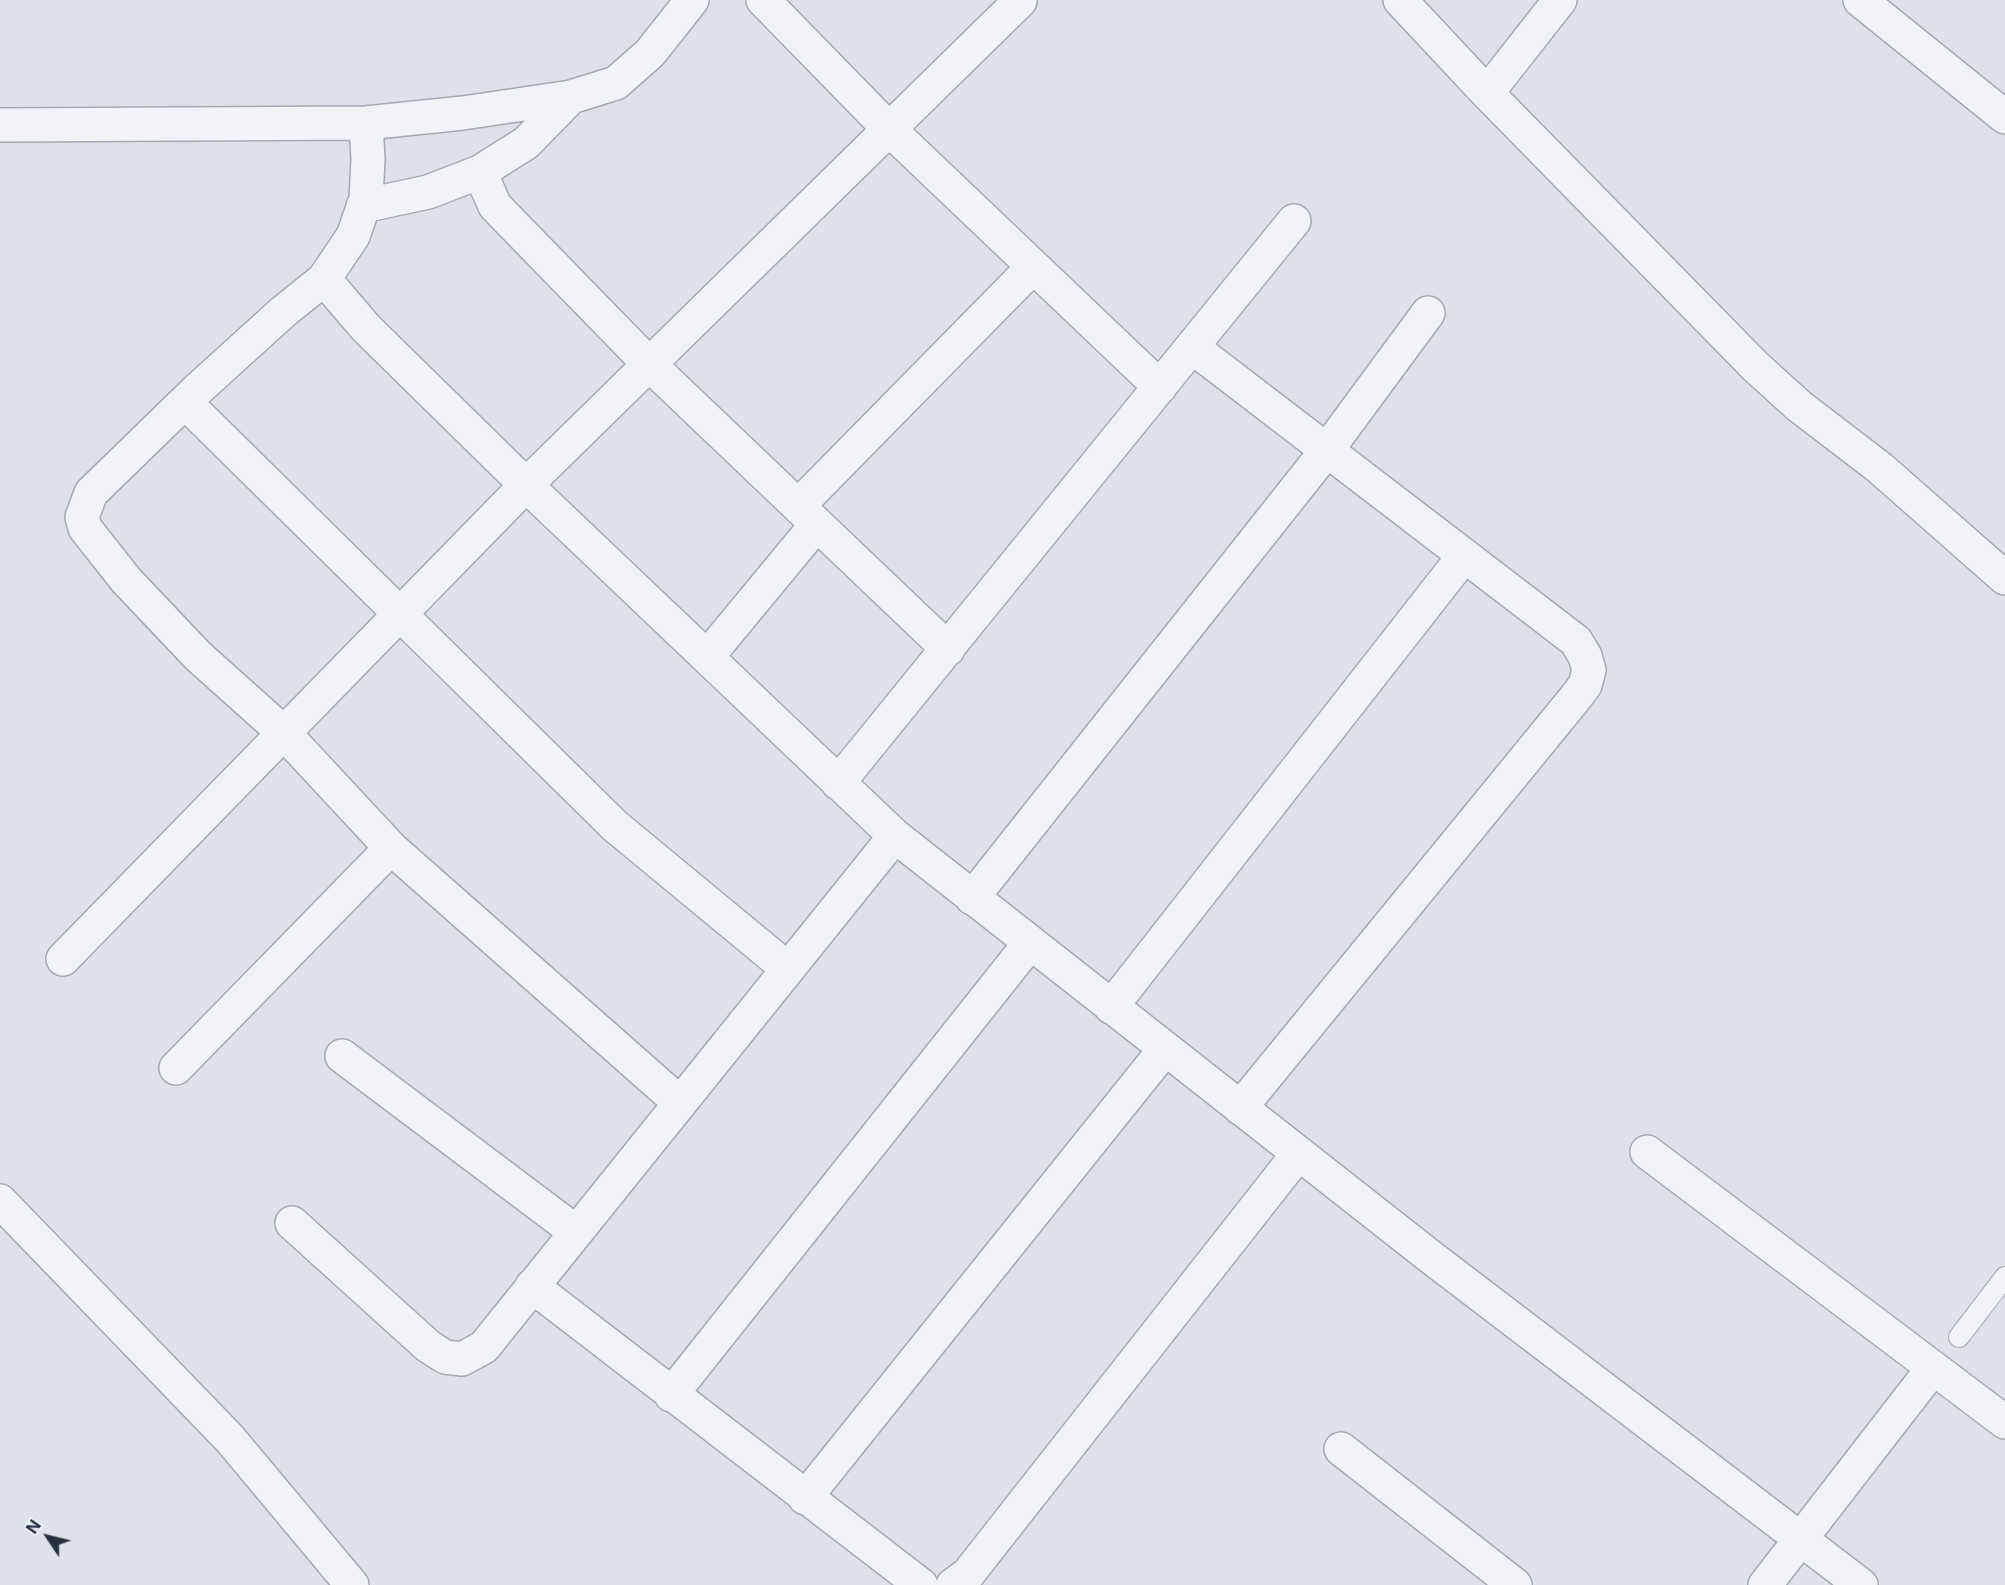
<!DOCTYPE html>
<html>
<head>
<meta charset="utf-8">
<style>
	body { margin:0 }
	#map { position:relative; width:2005px; height:1585px; overflow:hidden; background:#dee2e8; font-family:Inter,sans-serif }
	canvas { display:block }
	.north { position:absolute; left:18px; top:1507px; width:60px; height:60px; -webkit-text-stroke:4px #edf1f6; paint-order:stroke; rotate:305deg; font-size:16px; font-weight:700; line-height:24px; text-align:center; color:#263040 }
	.north::after { content:''; display:block; margin:auto; width:21px; height:27px; background:#263040; clip-path:polygon(50% 0,100% 100%,50% 72%,0 100%) }
</style>
</head>
<body>
<div id="map">
<canvas width="2005" height="1585"></canvas>
<div class="north">N</div>
</div>
<script>
const g = document.querySelector('canvas').getContext('2d');
g.lineJoin = 'round';
const poly = rows => new Path2D(rows.map(r => 'M' + r).join(''));
function stroke(path, color, width, dash) { g.strokeStyle = color; g.lineWidth = width; g.lineCap = dash ? 'butt' : 'round'; g.setLineDash(dash || []); g.stroke(path); }
const lane = poly([
	[1959,1337,2005,1277]
]);
const street = poly([
	[763,0,889,129,1160,387],
	[1400,0,1487,93,1755,366,1799,406,1880,468,2005,578],
	[1860,0,2005,117],
	[1487,93,1560,0],
	[366,123,368,159,366,199,353,236,324,279,283,312,197,390,91,493,82,517,85,528,126,580,198,656,284,733,391,848,680,1103],
	[0,125,366,123,463,113,571,97,616,83,650,53,692,0],
	[480,172,495,206,649,364,948,649],
	[363,206,428,192,480,172,526,143,571,97],
	[324,279,366,328,526,485,895,836,1432,1258,1861,1585],
	[1192,347,1576,641,1585,656,1589,670,1585,685,1576,697,1240,1108],
	[185,402,615,826,788,969],
	[798,506,1033,267],
	[707,657,817,524],
	[838,783,1294,221],
	[972,898,1327,450,1428,313],
	[63,959,526,485,1020,1],
	[1111,1007,1464,556],
	[342,1056,576,1232],
	[176,1068,391,848],
	[1647,1152,2005,1422],
	[0,1201,230,1439,352,1585],
	[292,1223,428,1346,445,1357,462,1359,484,1347,895,836],
	[532,1286,921,1585],
	[671,1395,1030,943],
	[1341,1449,1515,1585],
	[805,1498,1165,1049],
	[953,1585,968,1574,1298,1154],
	[1765,1585,1933,1368]
]);
stroke(lane, '#a3a9b2', 22);
stroke(street, '#a3a9b2', 36);
stroke(lane, '#f1f3f6', 20);
stroke(street, '#f1f3f6', 33);
</script>
</body>
</html>
